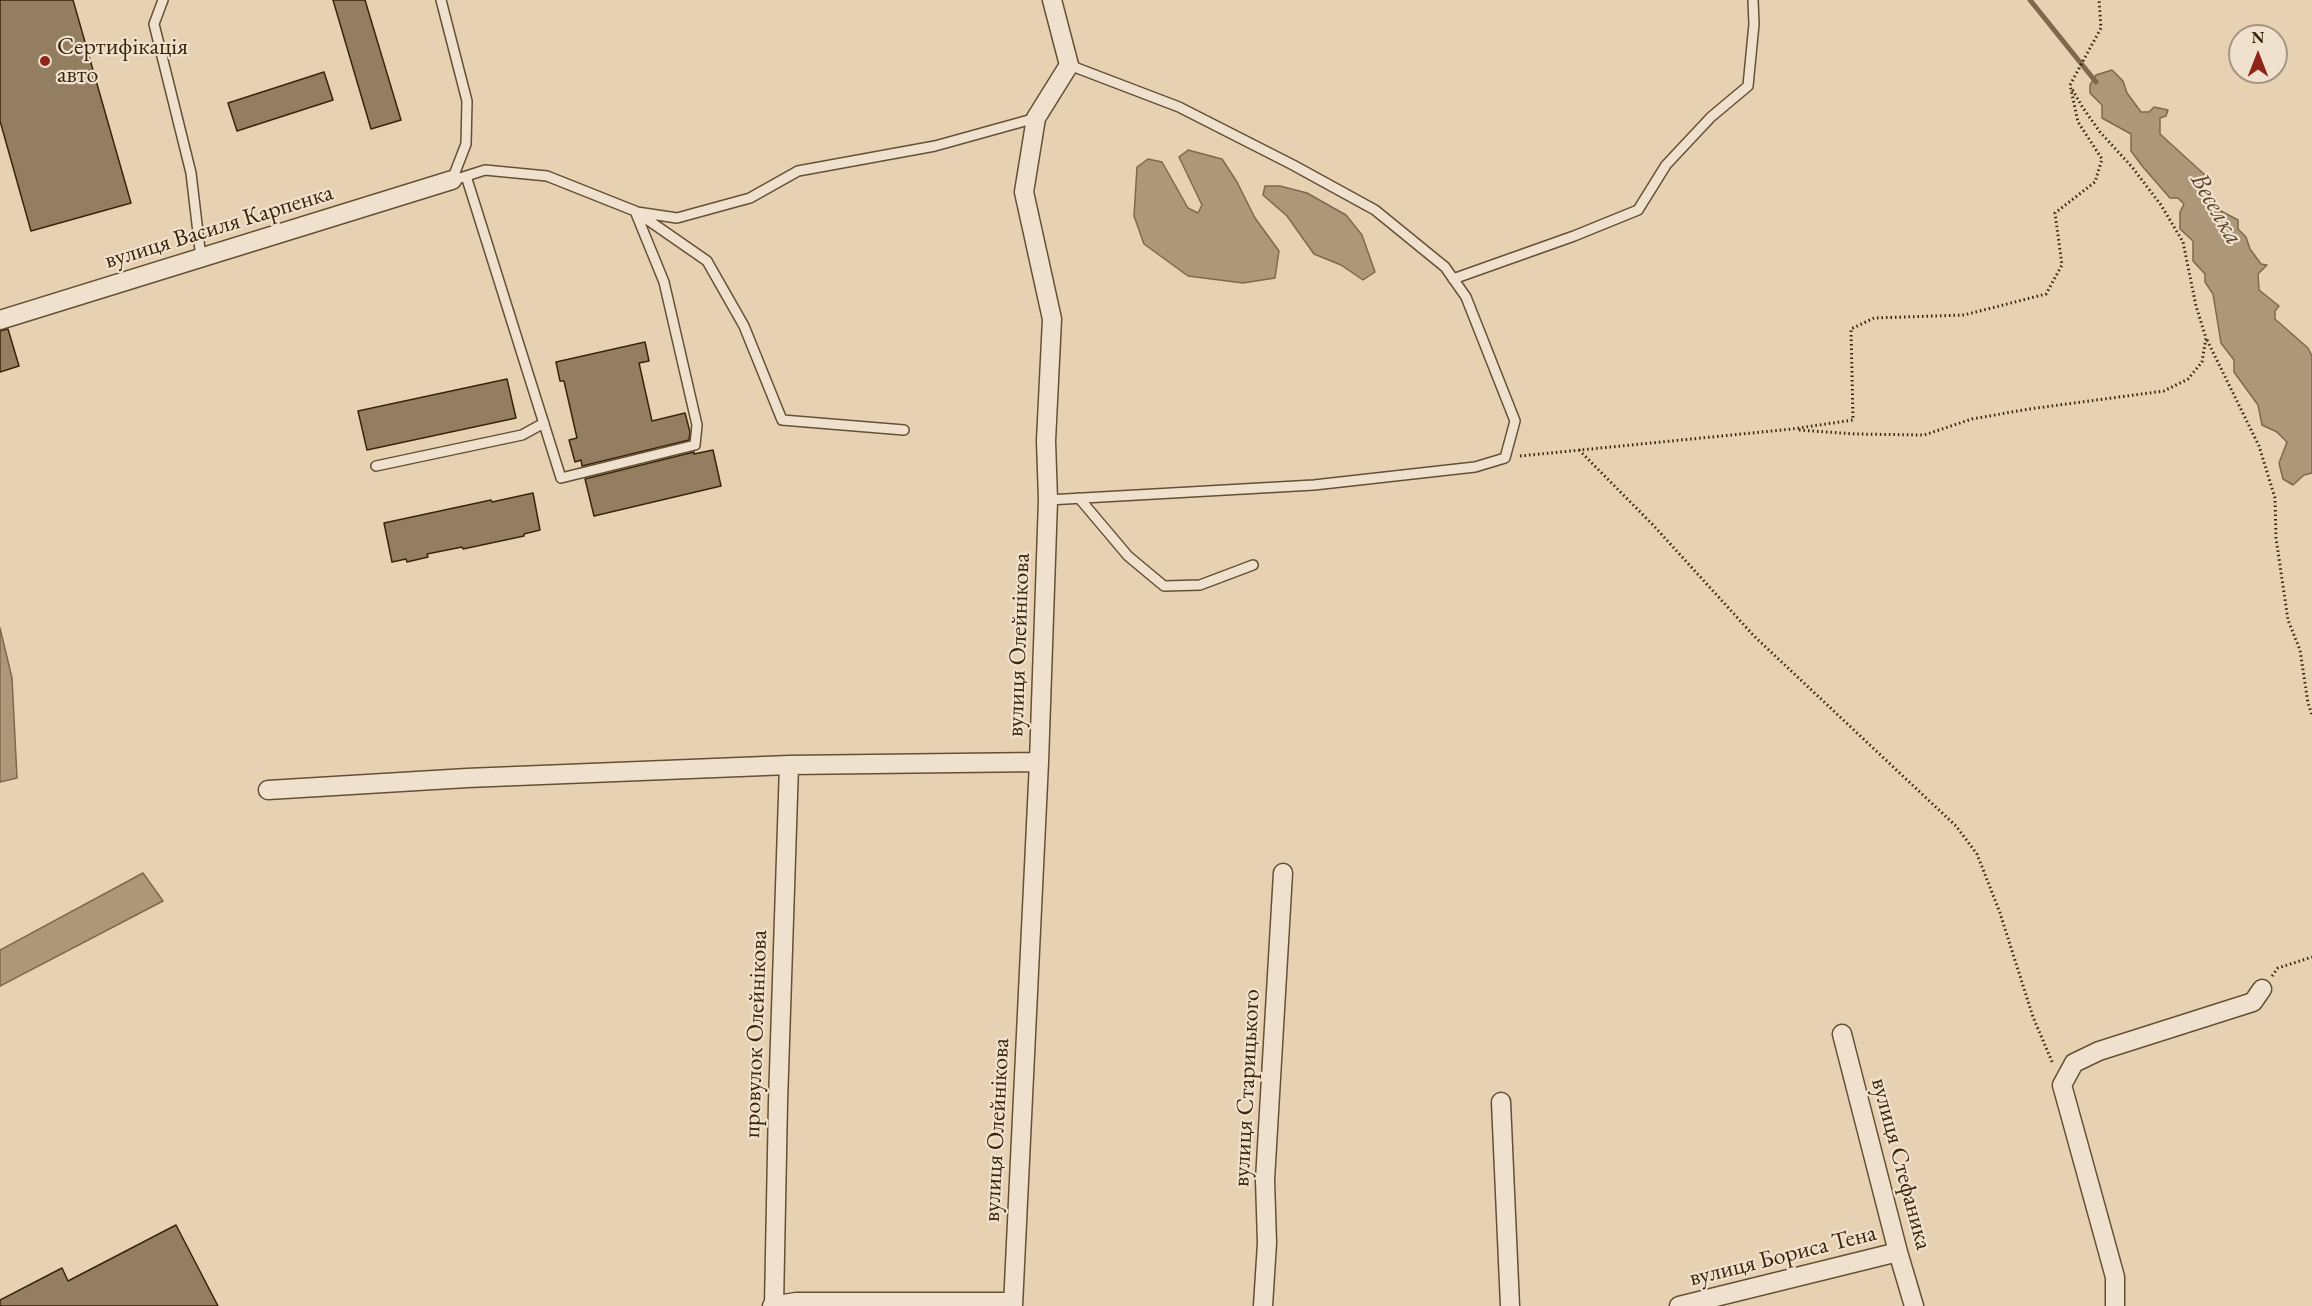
<!DOCTYPE html>
<html>
<head>
<meta charset="utf-8">
<style>
	body { margin:0 }
	#map { position:relative; width:2312px; height:1306px; overflow:hidden; background:#e7d1b3; font-family:"EB Garamond",serif }
	canvas { display:block }
	.north { position:absolute; left:2228px; top:24px; width:60px; height:60px; box-sizing:border-box; background:#efe1ce; border:2px solid #a7967f; border-radius:50%; rotate:0deg; font-size:16px; font-weight:700; line-height:24px; text-align:center; color:#3a2508 }
	.north::after { content:''; display:block; margin:auto; width:21px; height:27px; background:#8f2418; clip-path:polygon(50% 0,100% 100%,50% 72%,0 100%) }
</style>
</head>
<body>
<div id="map">
<canvas width="2312" height="1306"></canvas>
<div class="north">N</div>
</div>
<script>
const g = document.querySelector('canvas').getContext('2d');
g.lineJoin = 'round';
function fillPath(path, color) { g.fillStyle = color; g.fill(path, 'evenodd'); }
const poly = rows => new Path2D(rows.map(r => 'M' + r).join(''));
function stroke(path, color, width, dash) { g.strokeStyle = color; g.lineWidth = width; g.lineCap = dash ? 'butt' : 'round'; g.setLineDash(dash || []); g.stroke(path); }
function write(font, color, halo, rows, align = 'center') {
  g.font = font + ' "EB Garamond",serif'; g.lineWidth = 4.5; g.setLineDash([]); g.textBaseline = 'middle'; g.strokeStyle = halo; g.fillStyle = color; for (const [text, x, y, turn = 0] of rows) {
    g.save(); g.translate(x, y); g.rotate((+turn || 0) * Math.PI / 180); g.textAlign = isNaN(turn) ? turn : align; if (halo) g.strokeText(text, 0, 0); g.fillText(text, 0, 0); g.restore();
  }
}
const water = poly([
	[2112,70,2123,81,2127,93,2141,112,2149,112,2154,107,2168,110,2166,116,2160,118,2160,134,2205,175,2201,188,2219,210,2238,220,2238,229,2246,237,2250,249,2261,264,2267,265,2258,274,2259,290,2279,306,2275,311,2275,319,2308,348,2312,356,2312,473,2304,475,2293,485,2283,479,2279,463,2287,442,2277,432,2262,425,2258,405,2234,372,2234,360,2221,343,2213,294,2205,282,2205,274,2193,261,2193,241,2180,229,2180,212,2184,204,2178,198,2170,198,2143,167,2131,151,2131,134,2102,118,2102,105,2090,93,2090,85,2096,75,2112,70],
	[1188,150,1222,159,1237,182,1255,218,1279,251,1275,278,1243,283,1188,276,1144,244,1134,216,1137,167,1148,159,1162,162,1188,208,1198,213,1202,205,1179,157,1188,150],
	[1265,186,1280,186,1307,193,1346,215,1362,235,1375,272,1363,280,1341,265,1314,254,1287,216,1263,195,1265,186],
	[0,628,12,678,17,778,0,782,0,628],
	[143,873,163,901,0,986,0,950,143,873]
]);
const stream = poly([
	[2030,0,2096,82]
]);
const building = poly([
	[0,0,73,0,131,203,31,231,0,121,0,0],
	[333,0,365,0,401,120,371,129,333,0],
	[324,72,333,100,237,131,228,103,324,72],
	[8,329,19,366,0,372,0,331,8,329],
	[645,342,649,361,639,363,652,421,685,413,690,432,689,440,582,466,581,460,575,462,569,440,577,438,564,381,560,381,556,362,645,342],
	[507,379,516,418,367,450,358,411,507,379],
	[713,450,721,486,594,516,585,479,694,452,694,454,713,450],
	[533,493,540,530,524,534,524,536,463,549,462,547,427,554,428,557,407,562,406,559,392,562,384,523,491,500,492,502,533,493],
	[176,1225,218,1306,0,1306,0,1300,62,1268,68,1281,176,1225]
]);
const path = poly([
	[2207,340,2259,446,2275,498,2276,538,2288,620,2300,650,2308,703,2312,715],
	[1799,430,1855,434,1924,435,1972,419,2029,409,2164,391,2188,379,2202,362,2206,338,2196,306,2183,242,2161,205,2132,167,2100,132,2083,108,2072,89],
	[1579,450,1654,526,1754,636,1956,826,1977,854,2000,913,2033,1017,2053,1064],
	[1520,456,1792,429,1853,420,1851,329,1874,318,1964,315,2046,294,2062,265,2055,213,2095,182,2102,159,2078,122,2070,85,2101,28,2099,0],
	[2272,976,2278,968,2312,957]
]);
const service = poly([
	[163,0,154,24,191,173,201,258],
	[441,0,467,101,466,144,452,180],
	[466,176,561,478,695,445,697,425,664,282,635,211],
	[460,178,485,170,547,176,635,211,707,261,744,326,782,420,904,430],
	[637,212,677,218,750,198,798,171,935,146,1036,118],
	[1453,279,1574,236,1638,210,1666,165,1711,117,1748,86,1754,24,1753,0],
	[376,466,522,435,544,423],
	[1079,498,1128,556,1164,586,1200,585,1253,565],
	[1048,500,1314,485,1475,467,1505,458,1515,421,1466,297,1445,267,1375,210,1293,165,1179,107,1069,65]
]);
const minor = poly([
	[0,320,452,180],
	[268,790,467,778,789,765,1039,762],
	[1842,1034,1898,1252,1914,1306],
	[1501,1102,1510,1306],
	[774,1305,778,1102,789,765],
	[772,1306,796,1302,1013,1302],
	[1013,1306,1039,762,1048,500,1046,441,1052,319,1024,192,1036,118,1069,65,1052,0],
	[1263,1306,1267,1243,1265,1180,1283,873],
	[1679,1306,1898,1252],
	[2115,1306,2115,1277,2062,1085,2074,1063,2099,1051,2253,1002,2262,989]
]);
const markers = [
	[45,61,6,"#8f2418"]
];
const poiNames = [
	["Сертифікація",57,47],
	["авто",57,75]
];
const streetNames = [
	["вулиця Василя Карпенка",219,227,-17],
	["вулиця Олейнікова",1019,645,-88],
	["провулок Олейнікова",756,1034,-88],
	["вулиця Старицького",1247,1088,-87],
	["вулиця Олейнікова",997,1130,-87],
	["вулиця Стефаника",1901,1164,75],
	["вулиця Бориса Тена",1783,1256,-14]
];
const waterNames = [
	["Веселка",2216,209,60]
];
fillPath(water, '#ac9779');
stroke(water, '#7e694c', 1.5);
stroke(stream, '#7e694c', 5);
fillPath(building, '#947e61');
stroke(building, '#3a2508', 1.5);
stroke(service, '#655033', 12);
stroke(minor, '#655033', 21);
stroke(path, '#3a2508', 3, [1.5, 3]);
stroke(service, '#efe1ce', 9);
stroke(minor, '#efe1ce', 18);
for (const [x, y, r, color] of markers) { const dot = new Path2D(); dot.arc(x, y, r, 0, 2 * Math.PI); g.fillStyle = color; g.fill(dot); stroke(dot, '#efe1ce', 2); }
write('24px', '#3a2508', '#efe1ce', poiNames, 'left');
write('24px', '#3a2508', '#efe1ce', streetNames);
write('italic 26px', '#5c472a', '#efe1ce', waterNames);
</script>
</body>
</html>
